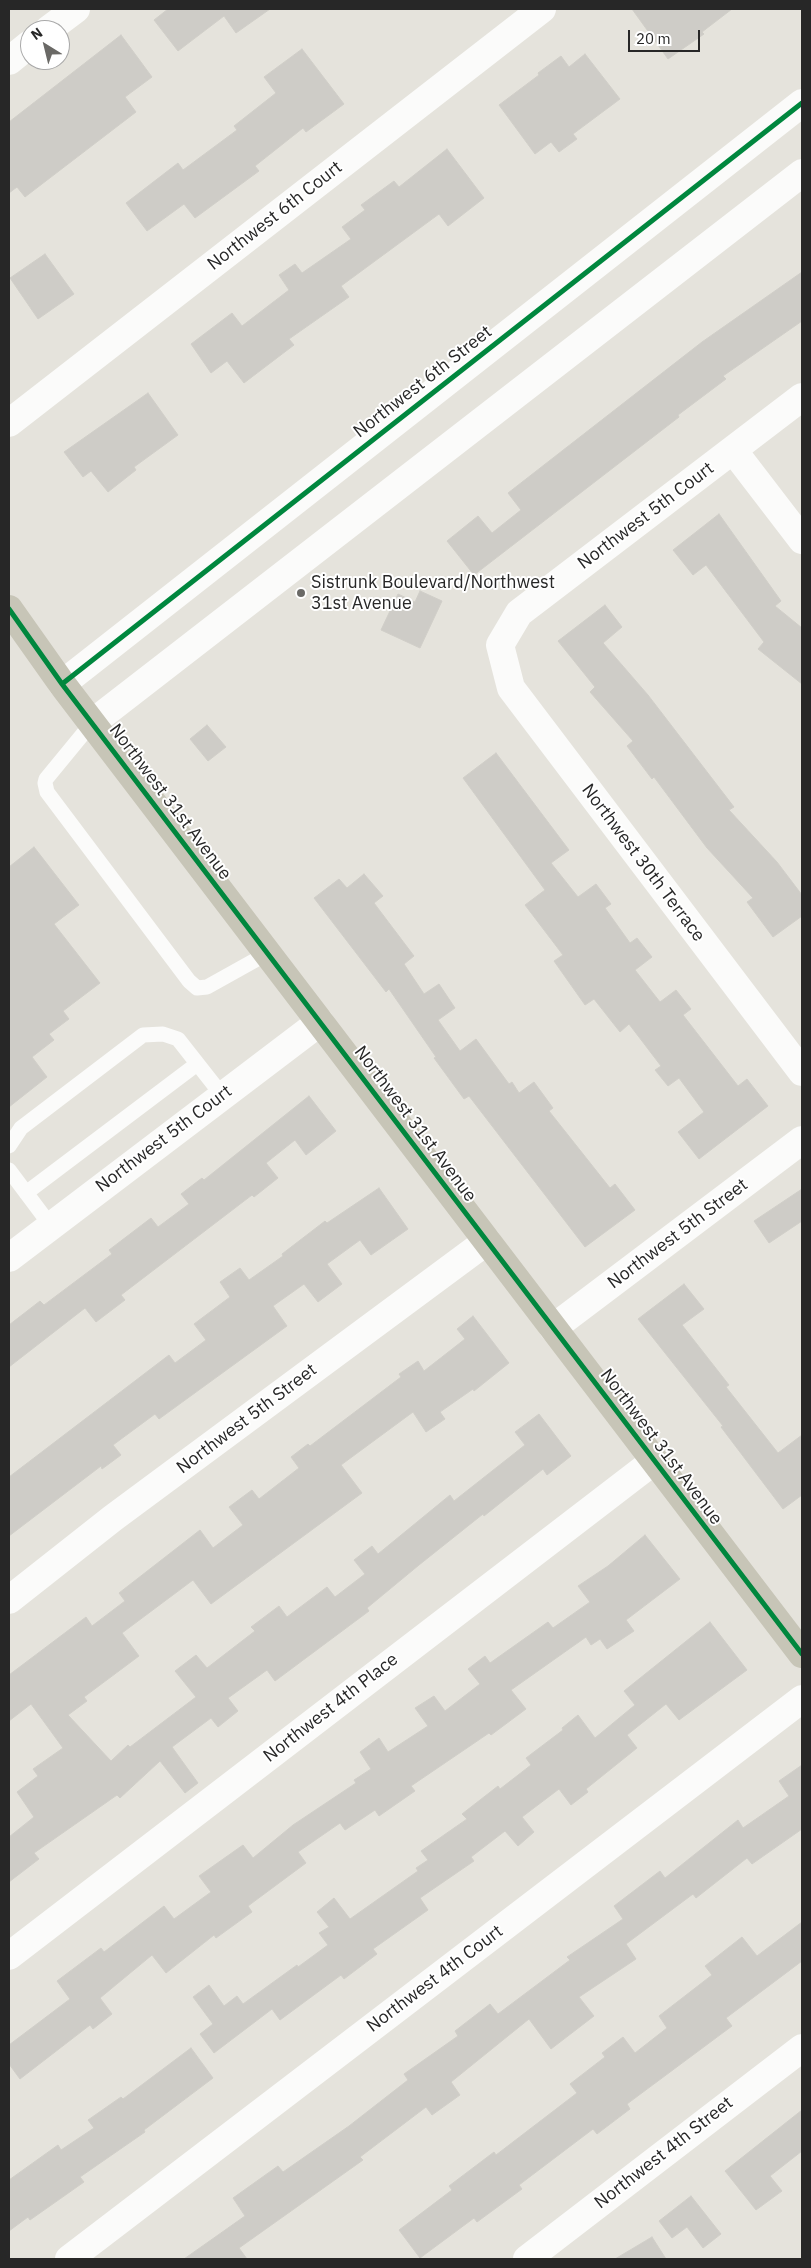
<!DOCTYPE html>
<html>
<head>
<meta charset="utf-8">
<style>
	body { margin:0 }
	#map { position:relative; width:811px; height:2268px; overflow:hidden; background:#e5e3dc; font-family:"IBM Plex Sans",sans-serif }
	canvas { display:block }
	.frame { position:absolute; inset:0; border:10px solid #272727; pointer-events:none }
	.north { position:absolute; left:20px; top:20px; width:50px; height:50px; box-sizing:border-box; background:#fff; border:1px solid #a9a9a9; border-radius:50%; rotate:324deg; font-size:14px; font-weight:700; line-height:20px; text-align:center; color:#272727 }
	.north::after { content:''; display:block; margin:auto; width:18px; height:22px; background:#6a6966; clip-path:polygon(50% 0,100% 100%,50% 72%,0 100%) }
	.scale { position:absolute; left:628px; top:30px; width:72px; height:22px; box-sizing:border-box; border:2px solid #272727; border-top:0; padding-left:6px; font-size:15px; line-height:18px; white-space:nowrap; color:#272727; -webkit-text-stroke:4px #fff; paint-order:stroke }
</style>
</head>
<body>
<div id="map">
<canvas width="811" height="2268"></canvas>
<div class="frame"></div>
<div class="north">N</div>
<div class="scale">20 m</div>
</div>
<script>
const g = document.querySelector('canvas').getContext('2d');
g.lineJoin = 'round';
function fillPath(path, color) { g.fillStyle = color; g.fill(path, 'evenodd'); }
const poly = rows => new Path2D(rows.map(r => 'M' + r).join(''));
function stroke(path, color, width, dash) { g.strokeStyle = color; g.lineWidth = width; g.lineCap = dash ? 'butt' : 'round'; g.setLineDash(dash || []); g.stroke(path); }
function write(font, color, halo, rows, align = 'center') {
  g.font = font + ' "IBM Plex Sans",sans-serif'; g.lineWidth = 4; g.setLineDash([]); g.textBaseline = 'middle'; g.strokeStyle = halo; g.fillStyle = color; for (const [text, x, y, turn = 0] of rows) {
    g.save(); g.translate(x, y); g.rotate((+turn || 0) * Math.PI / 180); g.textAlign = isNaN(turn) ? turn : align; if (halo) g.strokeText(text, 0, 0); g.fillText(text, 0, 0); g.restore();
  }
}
const building = poly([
	[168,9,270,9,236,33,224,16,178,51,154,20,168,9],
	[632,9,732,9,702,32,704,34,668,59,632,9],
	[121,35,152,77,125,97,136,112,25,197,17,187,9,193,9,122,121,35],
	[302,49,344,104,306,132,303,128,255,166,259,171,195,218,184,204,147,231,126,203,178,163,183,170,237,130,234,126,276,93,264,77,302,49],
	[585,54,620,99,573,134,577,139,559,152,551,142,535,154,499,105,539,75,538,73,561,56,569,67,585,54],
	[447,149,484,198,448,226,439,214,341,286,349,297,289,339,294,345,244,383,227,361,211,373,191,344,232,313,242,326,289,290,279,275,295,264,302,273,351,239,342,227,365,210,361,205,394,181,399,187,447,149],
	[45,254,74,294,38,319,10,278,45,254],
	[802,272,802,321,723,376,726,379,678,415,679,417,474,575,447,541,478,516,492,533,521,510,508,493,702,342,802,272],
	[148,393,178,435,134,467,136,470,108,492,91,471,83,477,64,452,148,393],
	[719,514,781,601,775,606,802,628,802,684,758,649,764,642,706,565,693,575,673,550,719,514],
	[420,591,442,601,420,648,381,630,398,594,415,602,420,591],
	[605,605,622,627,603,643,648,695,734,807,729,810,777,862,802,895,802,916,773,937,747,902,753,898,707,848,654,777,652,779,627,746,633,741,590,692,595,687,558,641,605,605],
	[207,725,226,747,208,761,190,739,207,725],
	[496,753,569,850,551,863,578,897,596,884,611,904,605,908,630,943,637,938,652,957,635,970,660,1002,676,990,691,1009,683,1015,738,1086,747,1079,768,1106,699,1159,678,1132,704,1112,679,1078,668,1086,655,1070,661,1066,629,1024,620,1032,594,999,585,1005,554,961,563,955,525,905,545,890,463,778,496,753],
	[34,847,79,905,54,924,100,983,63,1011,69,1019,49,1034,54,1040,32,1057,47,1077,9,1107,9,867,34,847],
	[364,874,383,896,374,903,414,956,404,964,424,994,439,984,455,1008,438,1020,460,1051,476,1039,509,1084,512,1082,519,1093,534,1082,553,1108,549,1111,610,1188,615,1184,635,1210,585,1247,469,1096,464,1099,434,1058,436,1057,389,989,386,992,314,898,339,879,347,888,364,874],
	[309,1096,336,1131,306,1155,295,1140,266,1163,278,1178,254,1197,252,1195,121,1295,125,1300,96,1322,85,1308,9,1367,9,1325,40,1301,44,1305,112,1254,109,1250,151,1218,158,1227,189,1204,181,1194,202,1178,204,1180,309,1096],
	[379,1188,408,1229,371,1255,360,1240,327,1264,342,1284,318,1302,304,1284,273,1306,287,1326,159,1419,155,1414,113,1445,121,1455,102,1469,101,1466,9,1536,9,1477,169,1355,175,1363,206,1340,194,1324,230,1297,220,1282,240,1268,249,1280,283,1256,282,1254,325,1221,327,1223,379,1188],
	[802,1189,802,1221,769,1243,754,1221,802,1189],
	[684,1284,704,1309,682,1325,729,1385,726,1387,778,1453,802,1435,802,1495,783,1509,721,1427,723,1426,638,1319,684,1284],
	[473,1316,509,1363,474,1391,473,1389,440,1412,445,1419,426,1432,413,1412,341,1465,362,1493,211,1604,193,1580,122,1633,139,1656,84,1697,87,1701,68,1715,111,1761,128,1745,130,1747,196,1697,175,1671,196,1655,207,1668,255,1631,251,1627,279,1606,287,1617,327,1587,335,1597,365,1574,354,1560,372,1546,378,1554,450,1495,454,1501,525,1445,515,1432,539,1414,571,1456,547,1475,543,1469,484,1516,483,1514,419,1565,367,1608,369,1611,275,1681,267,1670,228,1698,238,1711,218,1727,211,1718,172,1747,198,1783,185,1793,160,1761,120,1798,117,1795,34,1853,39,1859,9,1882,9,1837,34,1817,17,1792,38,1776,33,1769,63,1748,31,1704,9,1721,9,1675,86,1617,92,1626,125,1601,119,1593,200,1530,213,1548,243,1525,229,1507,252,1490,259,1499,299,1468,291,1457,308,1444,310,1446,401,1377,399,1374,418,1361,424,1371,465,1339,457,1329,473,1316],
	[645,1535,680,1579,626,1620,634,1631,607,1649,600,1639,591,1645,586,1637,511,1690,526,1709,491,1735,489,1733,411,1786,415,1791,379,1816,375,1810,345,1830,340,1823,298,1852,306,1863,248,1906,252,1912,216,1938,214,1935,166,1973,152,1955,100,1998,112,2014,93,2029,90,2025,20,2079,9,2064,9,2045,70,1999,57,1981,101,1948,104,1952,164,1906,174,1919,211,1892,199,1876,243,1845,253,1858,293,1825,356,1783,354,1780,371,1769,360,1752,379,1738,388,1752,428,1726,415,1708,434,1696,445,1711,480,1684,468,1669,485,1656,490,1663,548,1622,553,1628,590,1602,578,1586,608,1566,645,1535],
	[710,1622,747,1670,679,1720,666,1704,627,1735,637,1748,586,1789,588,1792,571,1805,559,1789,522,1817,534,1832,518,1846,505,1831,471,1857,474,1861,420,1898,428,1910,373,1949,377,1954,344,1979,341,1975,280,2020,272,2009,214,2053,200,2034,213,2024,193,1997,209,1985,224,2006,237,1996,243,2004,297,1965,298,1967,328,1945,319,1933,329,1927,317,1912,334,1898,350,1919,418,1871,416,1868,428,1860,421,1851,467,1819,462,1814,498,1786,500,1789,531,1765,526,1758,563,1730,562,1728,578,1715,595,1738,635,1705,624,1691,710,1622],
	[802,1765,802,1829,752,1864,747,1858,696,1898,693,1894,626,1944,636,1959,579,1997,594,2016,551,2049,529,2019,451,2082,460,2095,432,2115,426,2107,360,2157,363,2160,239,2248,247,2259,184,2259,245,2216,233,2198,278,2166,283,2172,349,2126,408,2080,404,2074,458,2036,455,2031,490,2004,498,2014,570,1960,567,1957,623,1919,614,1906,660,1871,665,1878,738,1820,743,1828,789,1796,779,1781,802,1765],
	[802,1922,802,1961,726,2018,732,2026,627,2104,630,2109,597,2134,593,2129,519,2185,522,2189,477,2222,474,2218,420,2258,399,2230,452,2190,449,2186,494,2152,496,2155,577,2093,570,2084,605,2057,602,2053,623,2037,635,2053,667,2028,659,2016,712,1975,705,1966,742,1937,757,1956,802,1922],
	[191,2048,213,2078,144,2130,145,2132,80,2177,84,2182,30,2220,28,2217,9,2231,9,2180,58,2145,61,2150,94,2128,88,2120,121,2097,123,2099,191,2048],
	[802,2110,802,2151,770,2176,782,2191,756,2210,725,2171,802,2110],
	[691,2196,721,2234,703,2248,687,2227,672,2238,659,2221,691,2196],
	[652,2237,666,2259,615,2259,652,2237]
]);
const service = poly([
	[92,723,46,779,45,783,47,792,189,981,197,988,207,987,268,953],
	[9,1146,21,1128,143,1035,163,1034,178,1039,222,1095],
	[9,1170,51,1226],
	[26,1193,197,1064]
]);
const minor = poly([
	[48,30,76,9],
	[9,61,30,44],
	[802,397,519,613,500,645,511,688,802,1072],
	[9,423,542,9],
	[733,450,802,540],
	[9,1258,320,1022],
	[553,1328,802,1140],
	[9,1600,113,1518,487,1241],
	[9,1956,654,1461],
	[69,2259,802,1699],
	[527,2259,802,2048]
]);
const tertiary = poly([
	[62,684,802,103],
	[92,723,802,173]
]);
const primary = poly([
	[9,609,62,684,802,1654]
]);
const cycleway = poly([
	[9,609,62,684,802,1654],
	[62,684,802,103]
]);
const markers = [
	[301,593,5,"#6a6966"]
];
const streetNames = [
	["Northwest 6th Court",275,216,-38],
	["Northwest 6th Street",423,382,-38],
	["Northwest 5th Court",646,516,-37],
	["Northwest 31st Avenue",170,802,53],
	["Northwest 30th Terrace",643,863,53],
	["Northwest 31st Avenue",415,1124,53],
	["Northwest 5th Court",164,1139,-37],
	["Northwest 5th Street",678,1234,-37],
	["Northwest 5th Street",247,1419,-37],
	["Northwest 31st Avenue",661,1447,53],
	["Northwest 4th Place",331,1708,-38],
	["Northwest 4th Court",435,1979,-37],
	["Northwest 4th Street",664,2153,-38]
];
const poiNames = [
	["Sistrunk Boulevard/Northwest",311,583],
	["31st Avenue",311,604]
];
fillPath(building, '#ceccc7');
stroke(building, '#d0cec8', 1);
stroke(service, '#fbfbfa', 15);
stroke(minor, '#fbfbfa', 28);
stroke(tertiary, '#fbfbfa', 28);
stroke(primary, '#c7c5b7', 28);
stroke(cycleway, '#00873e', 5);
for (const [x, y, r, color] of markers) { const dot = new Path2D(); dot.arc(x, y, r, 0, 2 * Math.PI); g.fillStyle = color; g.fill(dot); stroke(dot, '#fff', 2); }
write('18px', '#272727', '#fff', streetNames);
write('18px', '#272727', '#fff', poiNames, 'left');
</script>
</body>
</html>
